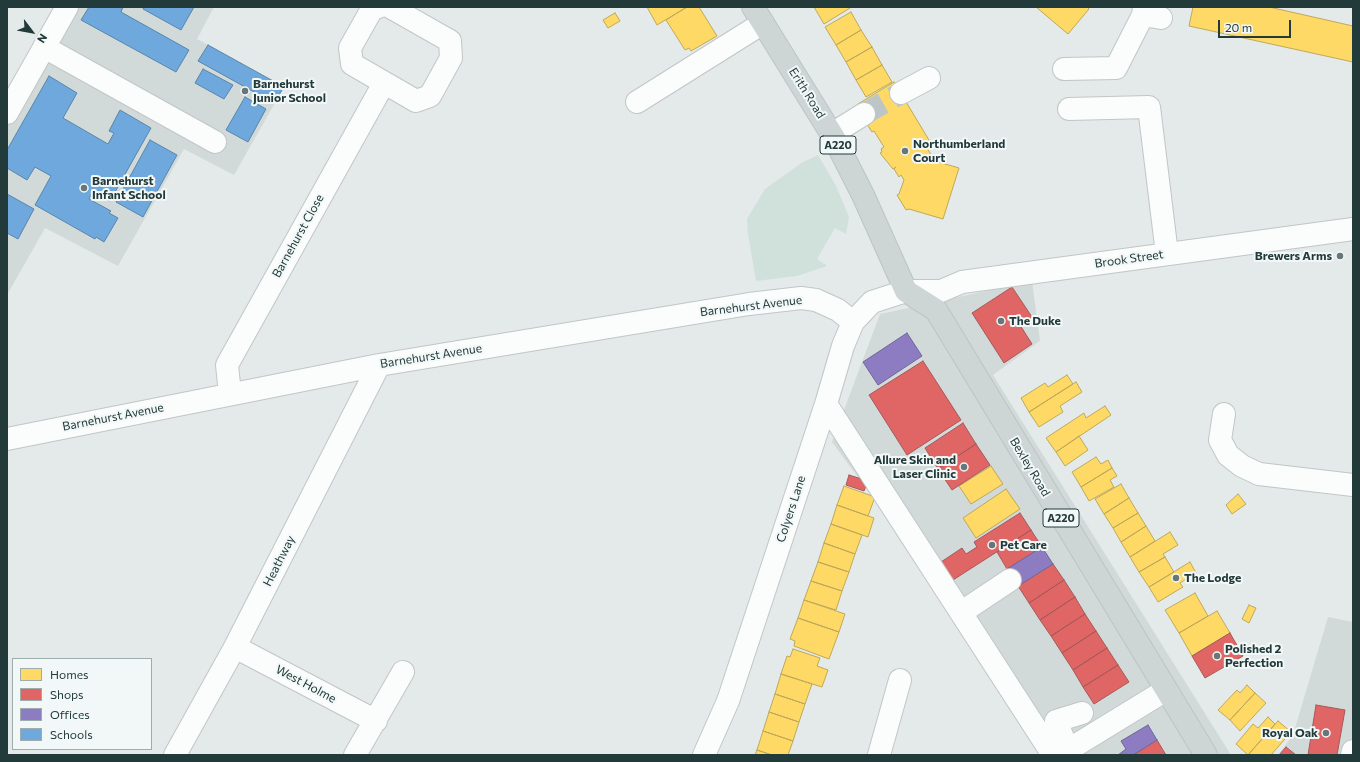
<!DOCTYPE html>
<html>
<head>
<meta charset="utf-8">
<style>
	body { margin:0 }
	#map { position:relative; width:1360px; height:762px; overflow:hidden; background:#e4e9e9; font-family:Commissioner,sans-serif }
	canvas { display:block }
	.frame { position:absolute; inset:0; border:8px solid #233a3b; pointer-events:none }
	.legend { position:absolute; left:12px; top:658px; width:140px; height:92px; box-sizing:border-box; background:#f2f8f7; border:1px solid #9facac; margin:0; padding:5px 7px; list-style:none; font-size:12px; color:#233a3b }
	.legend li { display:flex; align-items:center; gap:8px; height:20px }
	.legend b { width:20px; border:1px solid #9facac }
	.north { position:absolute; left:12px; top:12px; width:40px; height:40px; -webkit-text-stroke:3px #f2f8f7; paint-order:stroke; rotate:122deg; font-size:11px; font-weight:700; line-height:16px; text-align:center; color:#233a3b }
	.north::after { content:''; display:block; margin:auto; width:14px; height:18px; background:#233a3b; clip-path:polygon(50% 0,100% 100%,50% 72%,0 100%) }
	.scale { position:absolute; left:1218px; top:20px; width:73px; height:18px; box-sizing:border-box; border:2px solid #233a3b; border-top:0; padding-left:5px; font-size:12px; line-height:14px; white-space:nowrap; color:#233a3b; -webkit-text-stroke:3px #f2f8f7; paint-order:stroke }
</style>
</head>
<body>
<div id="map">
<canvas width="1360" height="762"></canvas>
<div class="frame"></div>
<ul class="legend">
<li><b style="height:11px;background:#ffd966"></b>Homes</li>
<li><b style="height:11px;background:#e06666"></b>Shops</li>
<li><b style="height:11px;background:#8e7cc3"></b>Offices</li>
<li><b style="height:11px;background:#6fa8dc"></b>Schools</li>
</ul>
<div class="north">N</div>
<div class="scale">20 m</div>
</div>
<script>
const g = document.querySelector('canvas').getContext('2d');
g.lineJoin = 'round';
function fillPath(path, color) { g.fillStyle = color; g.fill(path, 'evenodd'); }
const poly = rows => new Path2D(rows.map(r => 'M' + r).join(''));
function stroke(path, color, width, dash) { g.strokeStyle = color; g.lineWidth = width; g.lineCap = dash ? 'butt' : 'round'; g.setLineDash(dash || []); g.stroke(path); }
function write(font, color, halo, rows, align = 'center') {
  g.font = font + ' Commissioner,sans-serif'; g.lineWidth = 4; g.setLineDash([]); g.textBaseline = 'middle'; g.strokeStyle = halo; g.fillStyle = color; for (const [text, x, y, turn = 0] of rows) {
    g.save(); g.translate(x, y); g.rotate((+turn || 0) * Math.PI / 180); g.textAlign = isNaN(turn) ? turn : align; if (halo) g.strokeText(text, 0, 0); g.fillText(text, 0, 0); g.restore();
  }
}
const built = poly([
	[58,7,214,7,197,39,284,87,234,175,184,149,118,266,45,228,7,295,7,98],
	[1032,281,1040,341,993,375,1231,755,1062,755,832,442,880,314],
	[1328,617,1353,622,1353,755,1278,755,1293,735]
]);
const green = poly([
	[818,155,836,186,849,217,846,234,835,228,817,259,827,266,797,276,756,281,748,234,747,219,765,189,803,162]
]);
const homes = poly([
	[647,7,687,7,657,25,647,7],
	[687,7,699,7,717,36,691,51,689,48,685,50,666,20,687,7],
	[814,7,849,7,850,8,824,24,814,7],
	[1036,7,1087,7,1089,9,1068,34,1036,7],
	[1193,7,1269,7,1353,26,1353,62,1189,26,1193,7],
	[851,12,861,30,836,45,825,27,851,12],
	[615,13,620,21,608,28,603,20,615,13],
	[861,30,872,47,846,62,836,45,861,30],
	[872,47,882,65,856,80,846,62,872,47],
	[882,65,892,82,866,97,856,80,882,65],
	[894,82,932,145,927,148,935,161,959,168,943,219,909,209,906,210,897,195,899,194,904,180,901,175,899,177,894,169,896,167,893,169,880,153,882,152,881,149,884,147,874,131,872,132,867,124,869,123,858,104,894,82],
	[1067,375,1073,384,1029,412,1021,398,1045,383,1048,387,1067,375],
	[1076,382,1082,392,1060,406,1063,412,1039,427,1029,412,1076,382],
	[1105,406,1111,415,1056,452,1046,438,1084,413,1086,418,1105,406],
	[1079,436,1088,450,1065,466,1056,452,1079,436],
	[1096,457,1101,464,1108,460,1112,468,1081,487,1072,472,1096,457],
	[991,466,1003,484,971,504,959,486,991,466],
	[1112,468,1117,476,1110,480,1114,487,1089,501,1081,487,1112,468],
	[1121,484,1129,498,1104,514,1095,499,1121,484],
	[844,486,875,497,868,516,837,505,844,486],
	[1006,489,1020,509,976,538,963,518,1006,489],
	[1238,494,1246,504,1232,514,1226,505,1238,494],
	[1129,498,1138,513,1113,528,1104,514,1129,498],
	[837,505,874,518,868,537,831,524,837,505],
	[1138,513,1146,526,1121,542,1113,528,1138,513],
	[831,524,862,535,855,554,824,543,831,524],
	[1146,526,1155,541,1130,557,1121,542,1146,526],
	[1170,532,1178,545,1163,554,1165,557,1139,572,1130,557,1170,532],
	[824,543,855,554,849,572,818,562,824,543],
	[1165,557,1174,572,1149,587,1139,572,1165,557],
	[818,562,849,572,842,591,811,581,818,562],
	[1190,562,1196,573,1180,583,1183,587,1158,602,1149,587,1190,562],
	[811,581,842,591,836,610,804,600,811,581],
	[1195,593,1208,616,1179,633,1165,610,1195,593],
	[804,600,845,614,839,632,798,618,804,600],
	[1249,605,1256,608,1249,623,1242,619,1249,605],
	[1217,611,1230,633,1192,656,1179,633,1217,611],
	[798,618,839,632,829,659,794,646,795,641,790,639,798,618],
	[793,649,820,658,817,666,828,670,822,687,781,674,787,656,790,657,793,649],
	[781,674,812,684,805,704,775,694,781,674],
	[1247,685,1255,693,1230,720,1218,710,1237,690,1240,693,1247,685],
	[1255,693,1266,703,1240,731,1230,720,1255,693],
	[775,694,805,704,799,722,769,712,775,694],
	[769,712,799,722,793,741,763,731,769,712],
	[1268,717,1275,724,1248,755,1236,744,1253,724,1258,728,1268,717],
	[1278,721,1291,732,1271,755,1248,755,1278,721],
	[763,731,793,741,788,755,772,755,757,750,763,731],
	[757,750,772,755,755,755,757,750]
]);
const shops = poly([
	[1012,287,1032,317,1020,325,1032,344,1004,363,972,313,1012,287],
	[923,361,961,420,907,455,869,395,923,361],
	[963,423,976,444,938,469,925,448,963,423],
	[976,444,990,465,952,490,938,469,976,444],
	[849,475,868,481,864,491,846,485,849,475],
	[1020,513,1031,530,953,580,941,562,962,548,966,554,977,547,974,542,1020,513],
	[1031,530,1042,547,1007,569,997,552,1031,530],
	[1053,564,1064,580,1029,603,1018,586,1053,564],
	[1064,580,1075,597,1040,620,1029,603,1064,580],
	[1075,597,1085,614,1051,636,1040,620,1075,597],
	[1085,614,1096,631,1062,653,1051,636,1085,614],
	[1096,631,1107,648,1073,670,1062,653,1096,631],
	[1230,633,1243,656,1205,678,1192,656,1230,633],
	[1107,648,1118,665,1083,687,1073,670,1107,648],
	[1118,665,1129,682,1094,704,1083,687,1118,665],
	[1316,705,1345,710,1337,755,1308,755,1316,705],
	[1157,740,1166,755,1133,755,1157,740],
	[1286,747,1296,755,1279,755,1286,747]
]);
const offices = poly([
	[907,333,922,356,878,385,863,362,907,333],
	[1042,547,1053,564,1018,586,1007,569,1042,547],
	[1148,725,1157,740,1133,755,1118,755,1126,749,1121,741,1148,725]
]);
const schools = poly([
	[89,7,123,7,121,12,189,50,176,72,81,20,89,7],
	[144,7,194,7,181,30,143,9,144,7],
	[208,45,284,87,274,103,198,61,208,45],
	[203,69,233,85,224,99,195,83,203,69],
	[49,76,77,93,63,118,108,144,114,133,109,131,120,110,151,128,110,201,93,191,89,199,111,211,109,213,118,218,104,242,96,237,95,239,35,205,51,176,35,167,27,180,7,168,7,150,49,76],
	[245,97,266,109,248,142,226,130,245,97],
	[150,140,177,155,143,217,116,202,150,140],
	[7,194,34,209,18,239,7,233,7,194]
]);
const minorTunnel = poly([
	[864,114,901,93]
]);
const minor = poly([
	[378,7,372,9,350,48,352,64,416,101,430,96,451,58,450,41,390,7],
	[1144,7,1143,15,1161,18],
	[44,47,215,142],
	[1064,69,1116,68,1143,15],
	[901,93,929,78],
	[637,102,763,23],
	[1069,109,1149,107,1167,254],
	[7,113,67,7],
	[832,134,864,114],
	[230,394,227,365,384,83],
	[826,404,1053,755],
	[1224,414,1220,440,1228,455,1242,466,1259,474,1353,485],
	[7,439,379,365,749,304,801,298,816,300,838,310,853,322],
	[962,612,1010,580],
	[235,647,376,721],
	[1068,750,1056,721,1082,713],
	[175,755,235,647,379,365],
	[355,755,403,672],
	[704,755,728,701,826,404,843,346,853,322,872,302,906,291,941,291,962,282,1353,229],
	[879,755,900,680],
	[1060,755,1166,690],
	[1352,755,1353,751]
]);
const major = poly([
	[753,7,834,138,863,195,906,291,936,310,1206,755]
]);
const markers = [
	[245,91,4,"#677778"],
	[905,151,4,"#677778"],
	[84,188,4,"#677778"],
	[1340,256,4,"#677778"],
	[1001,321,4,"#677778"],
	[964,467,4,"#677778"],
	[992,545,4,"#677778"],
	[1176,578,4,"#677778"],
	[1217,656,4,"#677778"],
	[1326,733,4,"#677778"]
];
const shields = [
	[838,145,36],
	[1061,518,36]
];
const shieldNames = [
	["A220",838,145],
	["A220",1061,518]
];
const poiNames = [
	["Barnehurst",253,84],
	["Junior School",253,98],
	["Northumberland",913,144],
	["Court",913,158],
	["Barnehurst",92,181],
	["Infant School",92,195],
	["Brewers Arms",1332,256,"right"],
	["The Duke",1009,321],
	["Allure Skin and",956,460,"right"],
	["Laser Clinic",956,474,"right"],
	["Pet Care",1000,545],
	["The Lodge",1184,578],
	["Polished 2",1225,649],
	["Perfection",1225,663],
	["Royal Oak",1318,733,"right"]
];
const streetNames = [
	["Erith Road",807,93,58],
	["Barnehurst Close",298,236,-61],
	["Brook Street",1129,259,-8],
	["Barnehurst Avenue",751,306,-7],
	["Barnehurst Avenue",431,356,-9],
	["Barnehurst Avenue",113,417,-11],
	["Bexley Road",1030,467,59],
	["Colyers Lane",791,509,-72],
	["Heathway",279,561,-63],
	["West Holme",306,684,28]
];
fillPath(built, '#d2dad9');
fillPath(green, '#cfe1da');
fillPath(homes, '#ffd966');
stroke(homes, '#bda959', 1);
fillPath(shops, '#e06666');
stroke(shops, '#a75959', 1);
fillPath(offices, '#8e7cc3');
stroke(offices, '#6e689a', 1);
fillPath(schools, '#6fa8dc');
stroke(schools, '#5887ac', 1);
stroke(minorTunnel, '#bdc6c6', 22, [22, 11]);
stroke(minor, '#c1c6c6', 24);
stroke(major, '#bdc4c5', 24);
stroke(minor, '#fbfcfc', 22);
stroke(major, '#ced5d5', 22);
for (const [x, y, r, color] of markers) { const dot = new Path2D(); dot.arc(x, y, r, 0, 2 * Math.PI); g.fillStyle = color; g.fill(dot); stroke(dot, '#f2f8f7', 1.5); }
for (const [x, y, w] of shields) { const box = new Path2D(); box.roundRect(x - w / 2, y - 9, w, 18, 3); g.fillStyle = '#f2f8f7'; g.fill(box); stroke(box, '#233a3b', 1); }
write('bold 11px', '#233a3b', null, shieldNames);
write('bold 12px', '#233a3b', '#f2f8f7', poiNames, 'left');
write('12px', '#233a3b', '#f2f8f7', streetNames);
</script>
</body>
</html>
